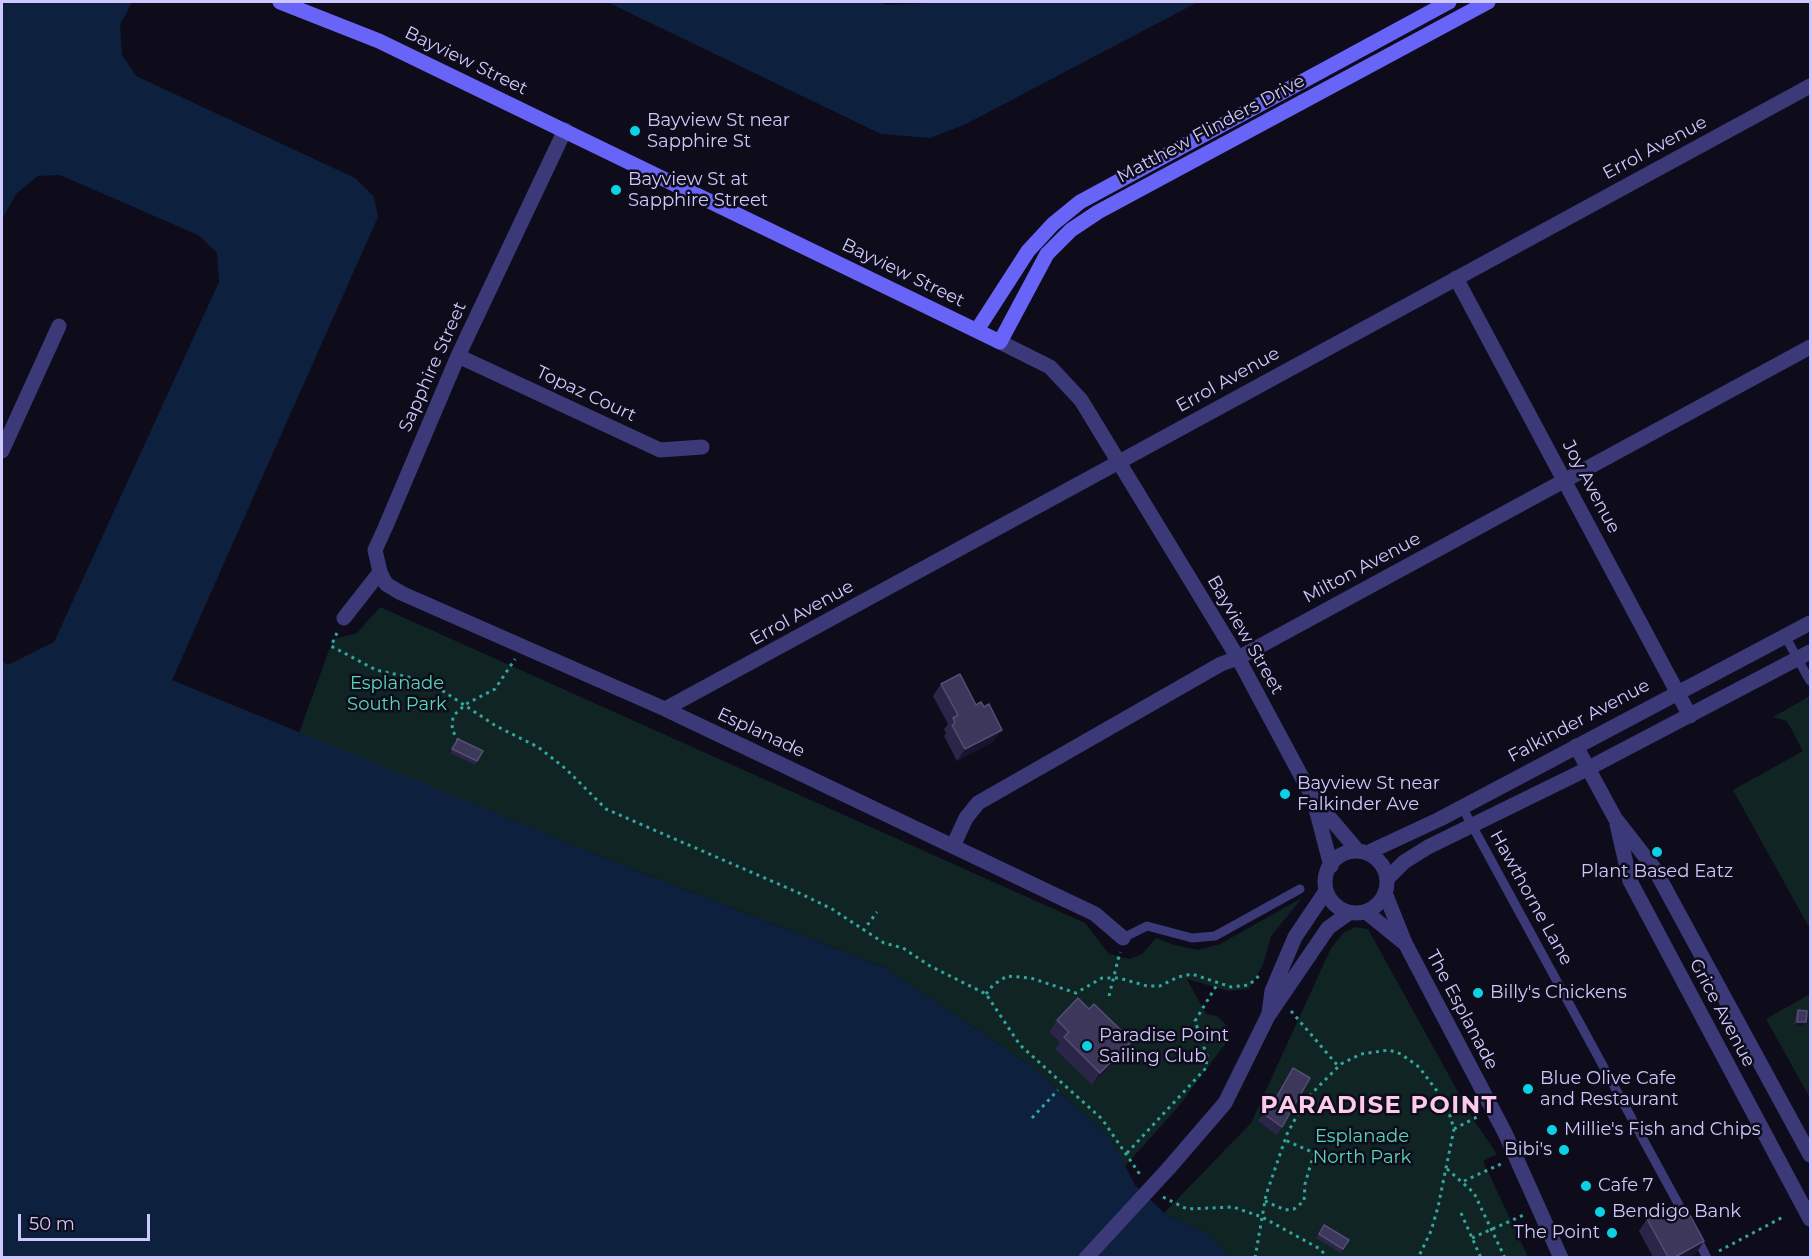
<!DOCTYPE html>
<html>
<head>
<meta charset="utf-8">
<style>
	body { margin:0 }
	#map { position:relative; width:1812px; height:1259px; overflow:hidden; background:#0e0c1b; font-family:Montserrat,sans-serif }
	canvas { display:block }
	.frame { position:absolute; inset:0; border:3px solid #cec8fc; pointer-events:none }
	.scale { position:absolute; left:18px; top:1214px; width:132px; height:27px; box-sizing:border-box; border:3px solid #cec8fc; border-top:0; padding-left:8px; font-size:18px; line-height:21px; white-space:nowrap; color:#cec8fc; -webkit-text-stroke:4px #0e0c1b; paint-order:stroke }
</style>
</head>
<body>
<div id="map">
<canvas width="1812" height="1259"></canvas>
<div class="frame"></div>
<div class="scale">50 m</div>
</div>
<script>
const g = document.querySelector('canvas').getContext('2d');
g.lineJoin = 'round';
function fillPath(path, color) { g.fillStyle = color; g.fill(path, 'evenodd'); }
const poly = rows => new Path2D(rows.map(r => 'M' + r).join(''));
function stroke(path, color, width, dash) { g.strokeStyle = color; g.lineWidth = width; g.lineCap = dash ? 'butt' : 'round'; g.setLineDash(dash || []); g.stroke(path); }
function write(font, color, halo, rows, align = 'center') {
  g.font = font + ' Montserrat,sans-serif'; g.lineWidth = 5; g.setLineDash([]); g.textBaseline = 'middle'; g.strokeStyle = halo; g.fillStyle = color; for (const [text, x, y, turn = 0] of rows) {
    g.save(); g.translate(x, y); g.rotate((+turn || 0) * Math.PI / 180); g.textAlign = isNaN(turn) ? turn : align; if (halo) g.strokeText(text, 0, 0); g.fillText(text, 0, 0); g.restore();
  }
}
const green = poly([
	[380,607,1085,923,1109,954,1129,959,1142,954,1156,938,1174,945,1198,950,1220,944,1302,898,1271,936,1263,965,1249,989,1228,991,1187,979,1206,1014,1217,1016,1228,1027,1225,1044,1178,1107,1125,1166,1110,1137,1031,1066,886,968,620,864,299,733,333,639,357,633],
	[1810,696,1810,929,1733,790,1803,751,1787,721,1773,717],
	[1356,927,1368,929,1473,1119,1497,1154,1483,1161,1528,1257,1230,1257,1206,1233,1164,1213,1251,1123,1331,948,1344,932],
	[1810,994,1810,1098,1766,1019]
]);
const water = poly([
	[2,2,132,2,120,25,122,55,136,76,355,178,374,197,378,217,172,680,620,864,886,968,1031,1066,1110,1137,1135,1185,1164,1213,1206,1233,1230,1257,2,1257,2,662,8,665,54,642,219,282,217,253,198,235,60,175,38,176,17,193,2,219],
	[607,2,880,2,888,5,947,2,1198,2,966,124,930,138,881,134]
]);
const path = poly([
	[337,633,331,646,376,670,408,677,443,691,496,726,538,747,566,769,606,809,799,893,832,909,884,943,903,948,930,966,986,994,1020,1045,1102,1119,1141,1176],
	[459,741,452,730,453,716,466,704,495,689,515,659],
	[863,931,877,912],
	[986,994,993,985,1007,976,1031,978,1076,993,1102,978,1119,978,1147,986,1160,986,1178,977,1192,974,1231,987,1249,985,1262,973],
	[1109,996,1120,952],
	[1291,1011,1338,1066],
	[1032,1118,1058,1090],
	[1454,1129,1477,1117],
	[1127,1153,1206,1068,1207,1056,1195,1021,1218,983],
	[1447,1169,1474,1193,1505,1258],
	[1464,1181,1503,1163],
	[1163,1197,1187,1209,1233,1207,1262,1217,1320,1249,1328,1258],
	[1265,1201,1285,1210,1294,1209,1304,1201,1305,1184,1314,1153,1285,1140],
	[1461,1213,1481,1258],
	[1472,1238,1526,1214],
	[1719,1251,1783,1217],
	[1255,1258,1266,1195,1287,1134,1299,1112,1311,1094,1341,1064,1361,1054,1389,1050,1401,1054,1419,1067,1446,1103,1454,1129,1438,1207,1431,1231,1418,1258]
]);
const service = poly([
	[1785,636,1810,681],
	[1462,807,1686,1218],
	[1123,938,1147,926,1192,938,1215,936,1300,889],
	[1696,1236,1707,1258]
]);
const minor = poly([
	[1456,278,1690,716],
	[458,356,660,450,702,447],
	[2,451,59,326],
	[380,572,386,584,401,593,665,709,1095,914,1123,938],
	[344,618,380,572,375,550,385,528,458,356,565,130],
	[665,709,1810,86],
	[1576,746,1615,818,1654,868,1810,1155],
	[1617,824,1630,881,1810,1219],
	[953,846,966,818,978,803,1221,664,1238,658,1810,347],
	[1385,893,1405,943,1505,1133,1561,1258],
	[1366,912,1403,942],
	[1269,1013,1272,991,1295,937,1326,891],
	[1169,1168,1225,1103,1268,1016,1328,928,1349,913]
]);
const tertiary = poly([
	[1000,342,1050,367,1081,400,1238,658,1313,798,1358,851],
	[1314,801,1331,866],
	'1325 882a31 31 0 1 1 62 0a31 31 0 1 1-62 0Z',
	[1367,853,1440,819,1810,623],
	[1387,879,1404,862,1428,847,1587,769,1810,652]
]);
const secondary = poly([
	[280,2,379,41,1000,342,1047,254,1071,230,1098,212,1488,2],
	[977,330,1028,251,1053,224,1080,202,1449,2]
]);
const minorBridge = poly([
	[1086,1258,1169,1168]
]);
const wall = poly([
	[941,684,976,705,994,741,957,761,944,736,946,733,944,729,948,724,933,696],
	[458,739,477,761,475,765,450,753],
	[1798,1010,1806,1022,1803,1026,1794,1026,1796,1014],
	[1057,1020,1123,1053,1092,1085,1055,1049,1060,1042,1049,1032],
	[1293,1068,1282,1127,1277,1135,1258,1121,1269,1105,1270,1106],
	[1673,1212,1704,1241,1696,1253,1688,1257,1653,1257,1639,1231,1647,1219],
	[1324,1225,1349,1240,1341,1253,1316,1238]
]);
const shadedWall = poly([
	[1002,730,994,741,957,761,965,749],
	[1797,1022,1806,1022,1803,1026,1794,1026],
	[1132,1041,1123,1053,1092,1085,1100,1073],
	[1704,1241,1696,1253,1688,1257,1675,1257]
]);
const building = poly([
	[960,674,976,705,981,702,984,707,989,704,1002,730,965,749,952,725,955,723,953,718,958,715,941,684,960,674],
	[458,739,483,751,477,761,452,749,458,739],
	[1078,998,1089,1009,1094,1004,1132,1041,1100,1073,1064,1037,1069,1032,1057,1020,1078,998],
	[1798,1010,1807,1011,1806,1022,1797,1022,1798,1010],
	[1293,1068,1310,1078,1282,1127,1264,1114,1269,1105,1271,1107,1293,1068],
	[1670,1206,1673,1212,1685,1206,1704,1241,1675,1257,1668,1257,1647,1219,1670,1206],
	[1324,1225,1349,1240,1343,1249,1319,1234,1324,1225]
]);
const markers = [
	[635,131,6,"#0cd0e4"],
	[616,190,6,"#0cd0e4"],
	[1285,794,6,"#0cd0e4"],
	[1657,852,6,"#0cd0e4"],
	[1478,993,6,"#0cd0e4"],
	[1087,1046,6,"#0cd0e4"],
	[1528,1089,6,"#0cd0e4"],
	[1552,1130,6,"#0cd0e4"],
	[1564,1150,6,"#0cd0e4"],
	[1586,1186,6,"#0cd0e4"],
	[1600,1212,6,"#0cd0e4"],
	[1612,1233,6,"#0cd0e4"]
];
const streetNames = [
	["Bayview Street",466,61,26],
	["Matthew Flinders Drive",1211,129,-28],
	["Errol Avenue",1655,148,-28],
	["Bayview Street",903,273,26],
	["Sapphire Street",433,367,-66],
	["Errol Avenue",1228,380,-29],
	["Topaz Court",586,394,25],
	["Joy Avenue",1591,487,62],
	["Milton Avenue",1362,568,-28],
	["Errol Avenue",802,613,-29],
	["Bayview Street",1245,635,60],
	["Falkinder Avenue",1579,721,-28],
	["Esplanade",761,733,25],
	["Hawthorne Lane",1531,898,61],
	["The Esplanade",1462,1010,62],
	["Grice Avenue",1722,1013,62]
];
const poiNames = [
	["Bayview St near",647,121],
	["Sapphire St",647,142],
	["Bayview St at",628,180],
	["Sapphire Street",628,201],
	["Bayview St near",1297,784],
	["Falkinder Ave",1297,805],
	["Plant Based Eatz",1657,872,"center"],
	["Billy's Chickens",1490,993],
	["Paradise Point",1099,1036],
	["Sailing Club",1099,1057],
	["Blue Olive Cafe",1540,1079],
	["and Restaurant",1540,1100],
	["Millie's Fish and Chips",1564,1130],
	["Bibi's",1552,1150,"right"],
	["Cafe 7",1598,1186],
	["Bendigo Bank",1612,1212],
	["The Point",1600,1233,"right"]
];
const parkNames = [
	["Esplanade",397,684],
	["South Park",397,705],
	["Esplanade",1362,1137],
	["North Park",1362,1158]
];
const districtNames = [
	["PARADISE POINT",1379,1106]
];
fillPath(green, '#0f2423');
fillPath(water, '#0d203d');
stroke(path, '#32a69e', 3, [3, 4.5]);
stroke(service, '#3b3977', 9);
stroke(minor, '#3b3977', 15);
stroke(tertiary, '#3b3977', 15);
stroke(secondary, '#6764f7', 15);
stroke(minorBridge, '#3b3977', 15);
fillPath(wall, '#2b2548');
fillPath(shadedWall, '#18142e');
fillPath(building, '#3d375b');
stroke(building, '#544e74', 1.5);
for (const [x, y, r, color] of markers) { const dot = new Path2D(); dot.arc(x, y, r, 0, 2 * Math.PI); g.fillStyle = color; g.fill(dot); stroke(dot, '#0e0c1b', 2); }
write('18px', '#cec8fc', '#0e0c1b', streetNames);
write('18px', '#cec8fc', '#0e0c1b', poiNames, 'left');
write('18px', '#59d7b7', '#0e0c1b', parkNames);
g.letterSpacing = '1.5px';
write('bold 24px', '#fccaea', '#0e0c1b', districtNames);
g.letterSpacing = '0px';
</script>
</body>
</html>
